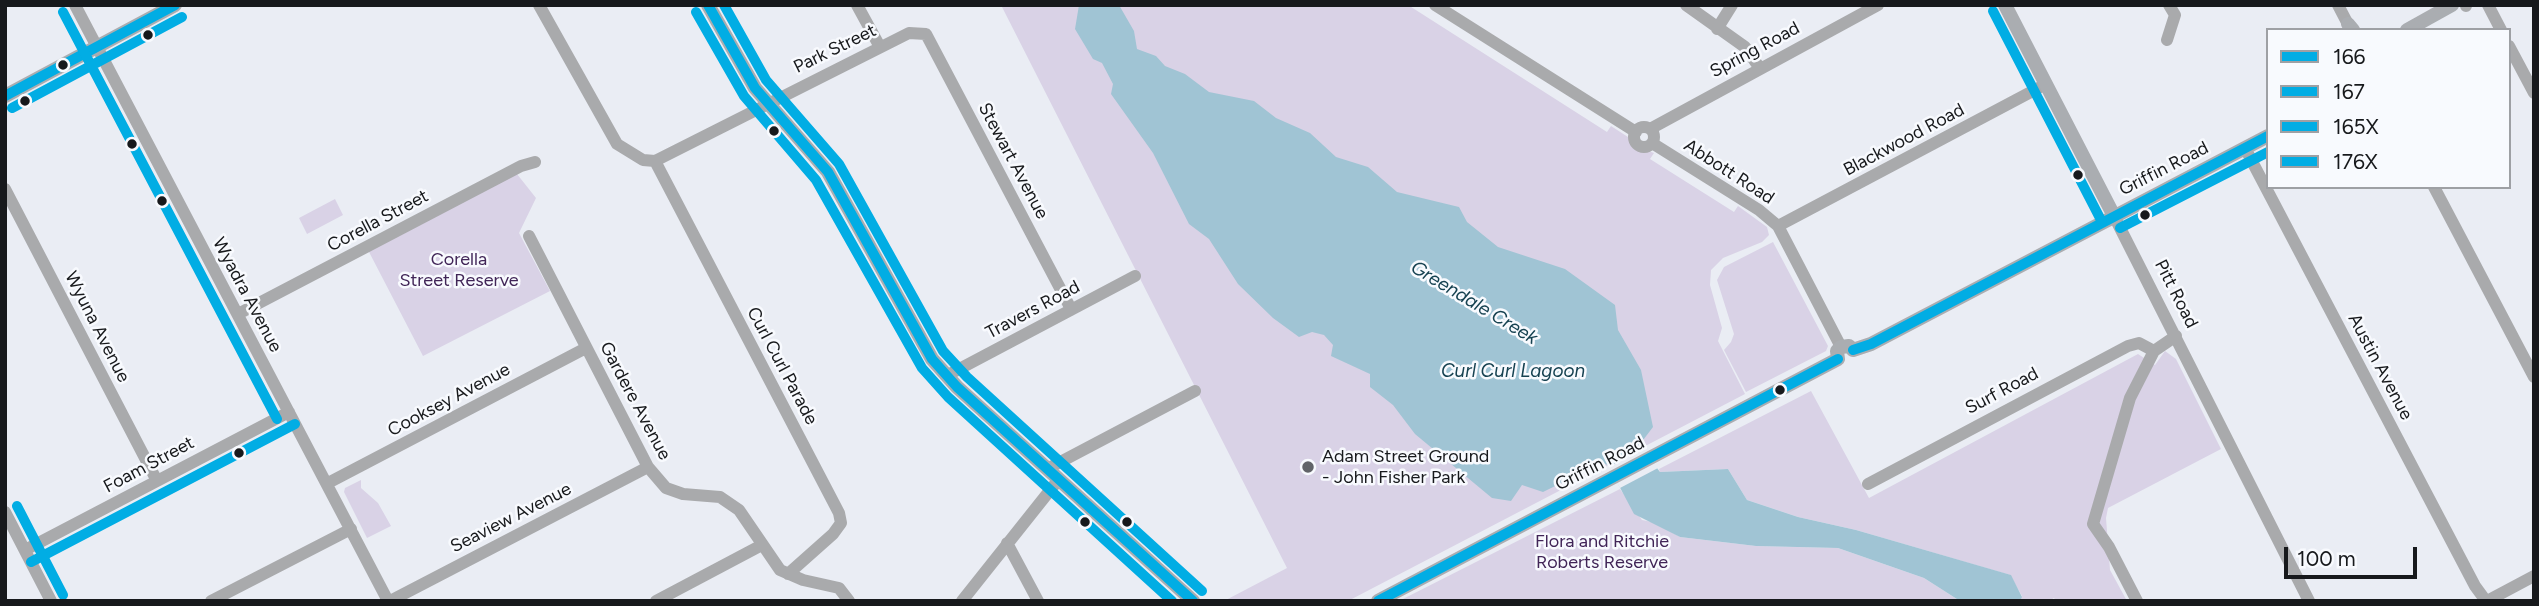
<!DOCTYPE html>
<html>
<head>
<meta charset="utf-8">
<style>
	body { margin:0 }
	#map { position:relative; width:2539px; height:606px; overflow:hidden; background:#eaedf4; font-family:Figtree,sans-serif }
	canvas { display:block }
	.frame { position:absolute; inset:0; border:7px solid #17191c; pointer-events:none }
	.legend { position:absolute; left:2266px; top:28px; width:245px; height:161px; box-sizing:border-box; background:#f8fafe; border:2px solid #9ea0a4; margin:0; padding:9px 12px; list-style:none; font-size:21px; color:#17191c }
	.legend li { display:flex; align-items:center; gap:14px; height:35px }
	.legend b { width:35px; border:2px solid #9ea0a4 }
	.scale { position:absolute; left:2284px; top:547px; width:133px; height:32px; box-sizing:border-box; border:4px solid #17191c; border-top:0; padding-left:9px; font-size:21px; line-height:24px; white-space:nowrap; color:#17191c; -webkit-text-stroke:5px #f8fafe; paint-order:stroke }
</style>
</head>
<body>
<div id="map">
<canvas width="2539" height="606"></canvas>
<div class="frame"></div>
<ul class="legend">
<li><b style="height:9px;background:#01ade4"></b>166</li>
<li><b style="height:9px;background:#01ade4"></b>167</li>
<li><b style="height:9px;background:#01ade4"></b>165X</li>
<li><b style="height:9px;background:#01ade4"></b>176X</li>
</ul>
<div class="scale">100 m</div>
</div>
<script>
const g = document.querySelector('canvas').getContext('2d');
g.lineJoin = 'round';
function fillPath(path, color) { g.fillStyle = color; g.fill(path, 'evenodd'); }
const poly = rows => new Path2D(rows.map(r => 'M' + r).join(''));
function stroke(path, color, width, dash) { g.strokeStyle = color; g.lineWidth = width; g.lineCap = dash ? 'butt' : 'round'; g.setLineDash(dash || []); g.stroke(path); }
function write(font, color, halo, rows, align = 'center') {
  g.font = font + ' Figtree,sans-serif'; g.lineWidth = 5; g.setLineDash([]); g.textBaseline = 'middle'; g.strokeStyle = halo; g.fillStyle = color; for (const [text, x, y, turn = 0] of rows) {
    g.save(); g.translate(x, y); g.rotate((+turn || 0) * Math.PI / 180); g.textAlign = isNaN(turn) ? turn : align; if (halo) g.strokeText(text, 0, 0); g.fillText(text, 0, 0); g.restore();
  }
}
const green = poly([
	[1001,5,1408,5,1607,132,1611,126,1628,137,1634,146,1654,153,1650,159,1734,212,1738,206,1767,227,1769,235,1762,242,1723,258,1711,270,1710,285,1722,328,1718,341,1745,394,1348,601,1224,601,1287,568],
	[517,174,536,198,519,233,550,291,423,356,368,250],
	[335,199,343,215,307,234,299,218],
	[1773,242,1828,346,1826,351,1746,392,1724,350,1731,342,1734,334,1717,280,1724,267],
	[2165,351,2176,359,2221,449,2108,508,2106,518,2110,570,2127,601,2060,601,2053,598,2052,601,2020,601,2022,596,2010,575,1856,530,1798,517,1747,500,1728,469,1660,472,1659,469,1811,391,1869,498,2138,354,2155,365],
	[361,480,361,488,378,503,391,526,367,538,344,492,345,488],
	[1620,489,1642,520,1657,523,1680,537,1756,546,1838,548,1924,578,1960,601,1399,601]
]);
const water = poly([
	[1079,5,1119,5,1134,31,1137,49,1156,56,1165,66,1185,74,1209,92,1254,101,1276,118,1310,133,1336,157,1368,167,1397,192,1459,207,1467,222,1498,247,1565,269,1615,305,1618,330,1641,370,1653,427,1637,448,1642,448,1660,472,1728,469,1747,500,1798,517,1856,530,2011,575,2022,597,2020,601,1960,601,1924,578,1838,548,1756,546,1680,537,1634,514,1608,465,1602,463,1543,492,1522,485,1511,501,1492,498,1415,434,1393,405,1370,387,1370,374,1331,356,1333,345,1324,335,1312,332,1299,337,1273,318,1238,284,1209,239,1189,224,1153,153,1111,94,1113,84,1102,63,1093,59,1075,29]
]);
const pier = poly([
	[1646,447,1658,468,1620,488,1608,467]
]);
const minor = poly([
	[75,5,388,601],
	[539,5,617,144,643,160,655,161,909,33,926,34,1071,309],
	[857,5,880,47],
	[1435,5,1636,132],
	[1686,5,1745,47,1759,67],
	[2338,5,2351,30],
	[2466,5,2466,6],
	[2488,5,2501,30],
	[1717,29,1732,5],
	[2167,40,2175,15,2169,5],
	[2509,46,2534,93],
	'1634 137a10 10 0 1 1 20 0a10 10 0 1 1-20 0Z',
	[1650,129,1878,5],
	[1652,143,1759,210,1778,226,1841,347],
	[2245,148,2475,586,2486,601],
	[655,161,839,513,841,523,833,534,788,574],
	[2434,187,2534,377],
	[5,189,157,481],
	[2114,216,2309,601],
	[1778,226,2046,84],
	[529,236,648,467,666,488,683,494,720,497,739,510,780,570,803,580,839,588,849,601],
	[238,314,521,166,535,162],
	[946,376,1135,276],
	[1047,469,1195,391],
	[328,483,586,348],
	[1868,484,2128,346,2139,343,2154,351],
	[5,512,51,601],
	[1007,543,1038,601],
	[25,550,289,412],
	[211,601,351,529],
	[390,601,648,467],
	[656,601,760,546],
	[962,601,1059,479],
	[2137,601,2109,547,2093,524,2130,398,2154,351,2176,336],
	[2487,601,2534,576]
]);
const major = poly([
	[708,5,755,88,828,172,932,359,957,387,1193,601],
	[2005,5,2114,216],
	[2348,24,2353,30],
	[2407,30,2452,5],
	[5,96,175,5],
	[1853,350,1871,344,2268,136],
	[1838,359,1837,351,1841,347,1849,346,1853,350],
	[1378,601,1838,359]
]);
const bus1 = poly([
	[708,5,755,88,828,172,932,359,957,387,1193,601],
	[5,96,175,5],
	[1853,350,1871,344,2268,136],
	[1378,601,1838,359]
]);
const bus2 = poly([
	[63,12,277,419],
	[696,12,744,96,816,180,922,368,948,397,1172,601],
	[12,108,182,17],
	[31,562,295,424]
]);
const bus3 = poly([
	[724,5,766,80,839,164,943,351,967,377,1202,591],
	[17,506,63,595]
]);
const bus4 = poly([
	[1993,11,2102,222],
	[2120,228,2268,152]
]);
const markers = [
	[148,35,6,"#17191c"],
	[63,65,6,"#17191c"],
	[25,101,6,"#17191c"],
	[774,131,6,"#17191c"],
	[132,144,6,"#17191c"],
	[2078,175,6,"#17191c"],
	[162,201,6,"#17191c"],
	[2145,215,6,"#17191c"],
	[1780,390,6,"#17191c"],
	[239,453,6,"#17191c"],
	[1308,467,7,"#616368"],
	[1085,522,6,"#17191c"],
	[1127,522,6,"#17191c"]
];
const streetNames = [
	["Park Street",835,49,-26],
	["Spring Road",1755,50,-28],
	["Blackwood Road",1904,140,-28],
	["Stewart Avenue",1013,161,62],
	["Griffin Road",2164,169,-27],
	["Abbott Road",1729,172,33],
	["Corella Street",378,221,-28],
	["Pitt Road",2176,294,63],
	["Wyadra Avenue",247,295,62],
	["Travers Road",1033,310,-28],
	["Wyuna Avenue",97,327,63],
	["Curl Curl Parade",782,366,62],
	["Austin Avenue",2380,367,62],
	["Surf Road",2002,391,-28],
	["Cooksey Avenue",449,400,-28],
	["Gardere Avenue",635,401,62],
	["Griffin Road",1600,464,-27],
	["Foam Street",149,465,-28],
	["Seaview Avenue",511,518,-27]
];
const parkNames = [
	["Corella",459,260],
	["Street Reserve",459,281],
	["Flora and Ritchie",1602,542],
	["Roberts Reserve",1602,563]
];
const poiNames = [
	["Adam Street Ground",1322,457],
	["- John Fisher Park",1322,478]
];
const waterNames = [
	["Greendale Creek",1474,303,31],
	["Curl Curl Lagoon",1513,371]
];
fillPath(green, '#d9d2e6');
fillPath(water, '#a0c4d4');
fillPath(pier, '#eaedf4');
stroke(minor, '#a9aaac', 12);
stroke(major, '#aaadb1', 14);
stroke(bus1, '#01ade4', 10);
stroke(bus2, '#01ade4', 10);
stroke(bus3, '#01ade4', 10);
stroke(bus4, '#01ade4', 10);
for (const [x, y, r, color] of markers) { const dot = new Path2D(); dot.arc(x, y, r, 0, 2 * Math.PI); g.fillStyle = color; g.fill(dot); stroke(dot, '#f8fafe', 2.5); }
write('18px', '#17191c', '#f8fafe', streetNames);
write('18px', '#412557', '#f8fafe', parkNames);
write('18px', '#17191c', '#f8fafe', poiNames, 'left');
write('italic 19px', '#164251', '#f8fafe', waterNames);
</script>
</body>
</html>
